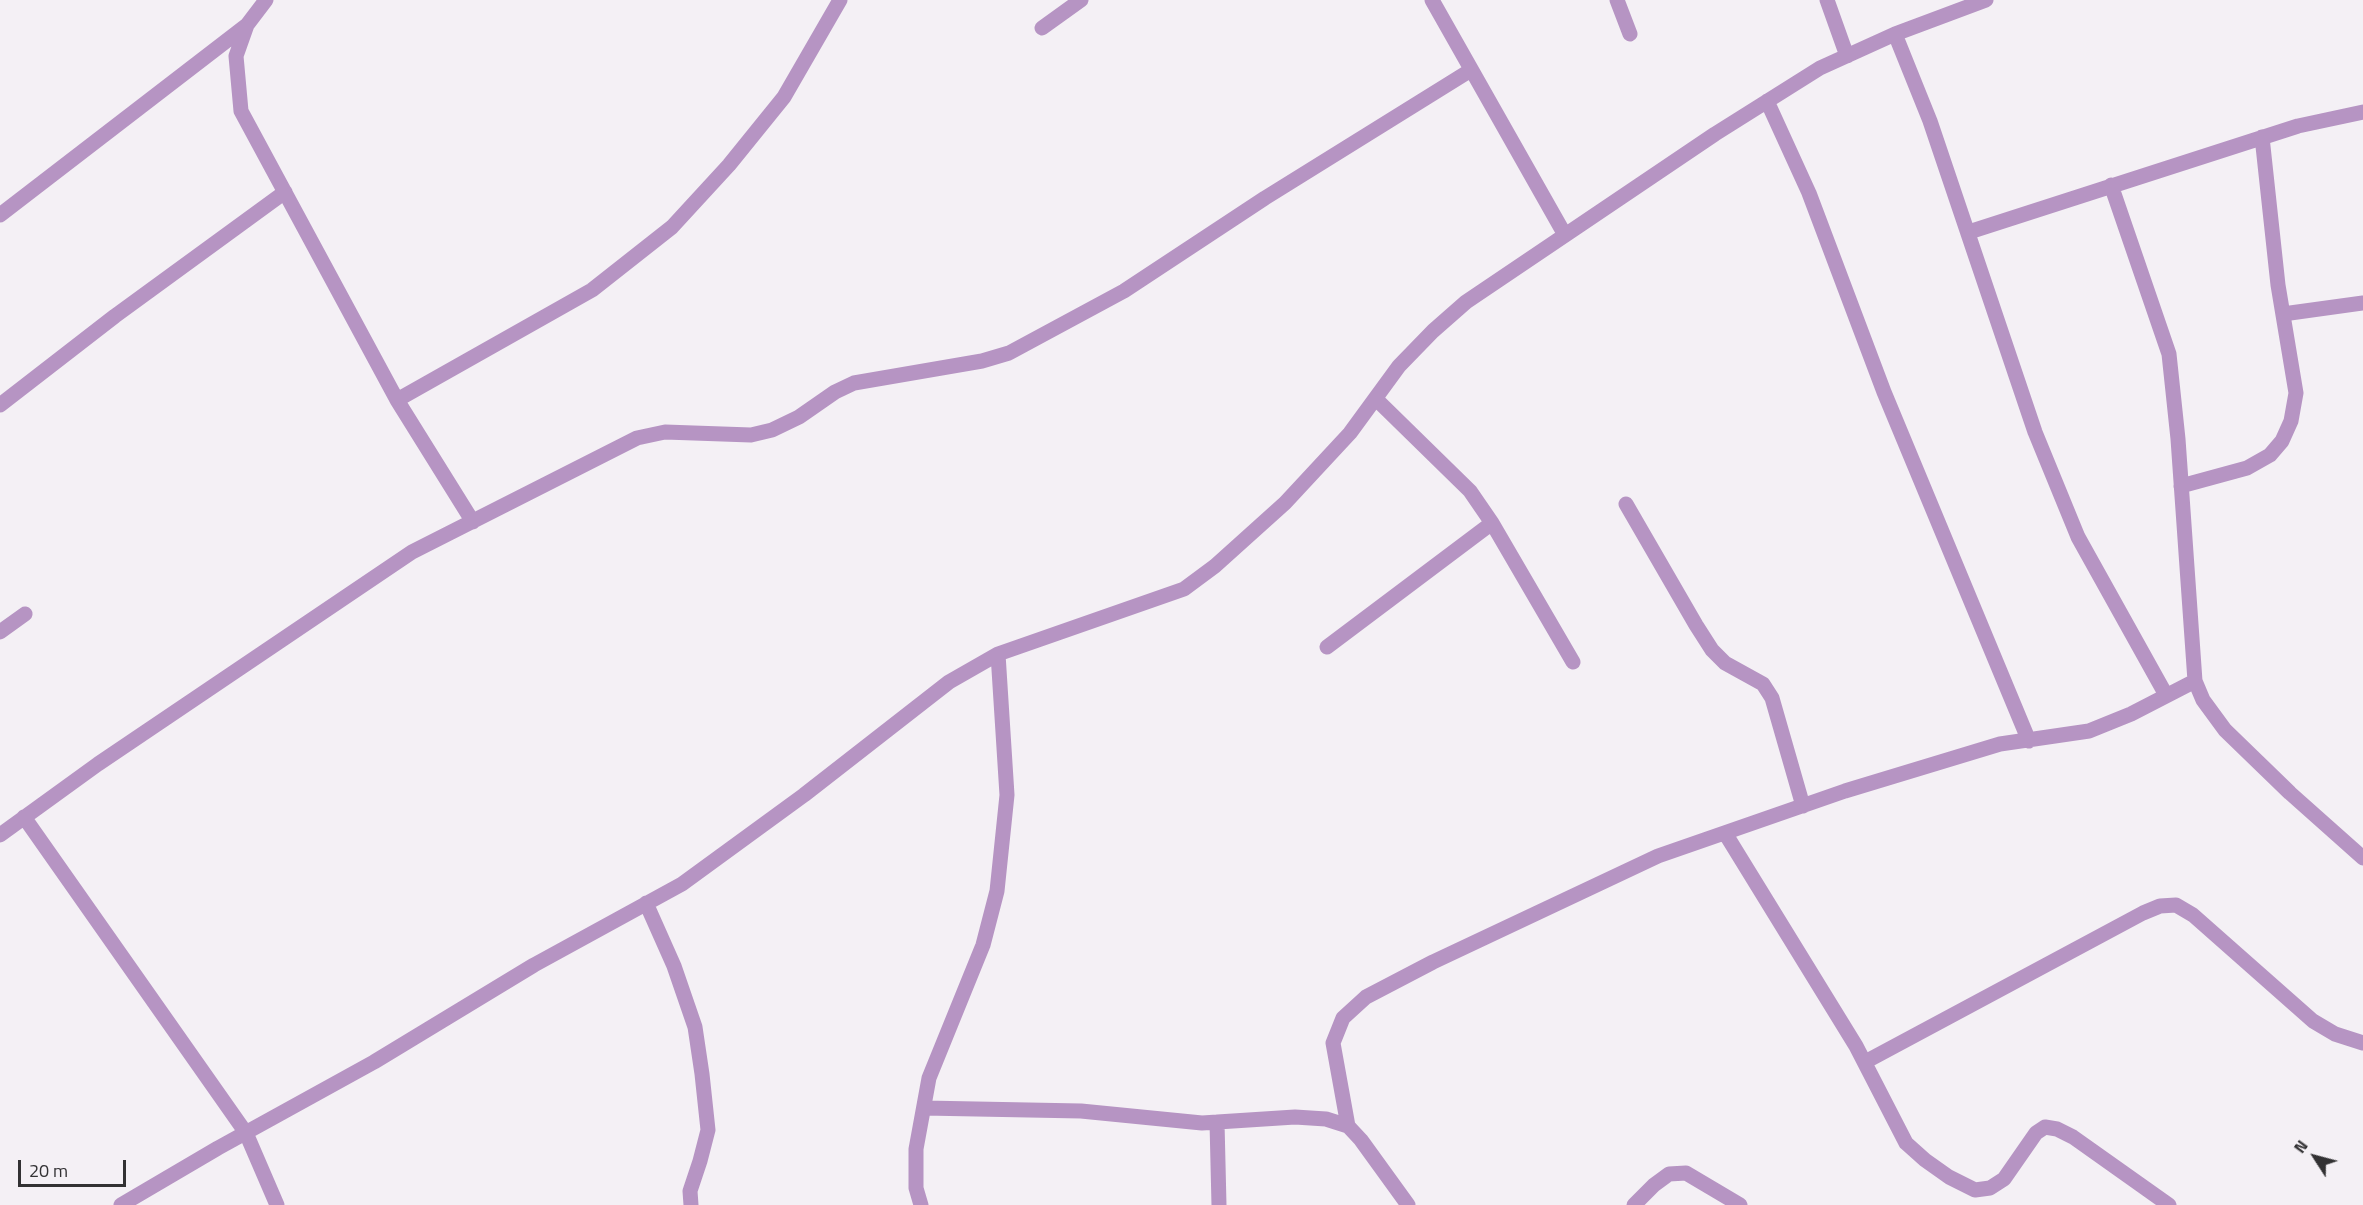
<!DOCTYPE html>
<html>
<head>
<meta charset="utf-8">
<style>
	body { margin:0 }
	#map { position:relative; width:2363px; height:1205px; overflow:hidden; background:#f4f0f5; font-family:"Titillium Web",sans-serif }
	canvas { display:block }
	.north { position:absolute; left:2285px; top:1127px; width:60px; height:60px; -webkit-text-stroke:4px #f4f0f5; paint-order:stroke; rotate:306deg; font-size:16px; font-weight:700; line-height:24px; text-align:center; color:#323133 }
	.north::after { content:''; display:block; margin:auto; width:21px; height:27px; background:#323133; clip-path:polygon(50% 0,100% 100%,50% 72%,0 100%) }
	.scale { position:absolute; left:18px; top:1160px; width:108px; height:27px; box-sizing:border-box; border:3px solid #323133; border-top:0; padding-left:8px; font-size:18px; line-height:21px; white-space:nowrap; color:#323133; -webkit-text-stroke:4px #f4f0f5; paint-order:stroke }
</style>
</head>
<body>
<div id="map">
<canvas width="2363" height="1205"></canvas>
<div class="north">N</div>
<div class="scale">20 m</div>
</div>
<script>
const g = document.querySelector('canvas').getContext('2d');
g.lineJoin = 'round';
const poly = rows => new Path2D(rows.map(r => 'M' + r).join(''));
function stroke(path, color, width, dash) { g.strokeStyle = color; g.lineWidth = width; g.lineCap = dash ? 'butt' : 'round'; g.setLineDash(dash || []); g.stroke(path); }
const minor = poly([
	[266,0,247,25,236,56,241,111,397,400,473,522],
	[1432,0,1565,235],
	[1617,0,1630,34],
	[1827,0,1847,56],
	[1042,28,1081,0],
	[1895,34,1930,121,2035,432,2078,537,2166,695],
	[1767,101,1809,193,1884,392,2029,741],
	[2111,185,2169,354,2178,439,2195,681,2203,700,2225,730,2290,793,2363,858],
	[0,215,247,25],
	[1969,232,2298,126,2363,112],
	[2283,314,2363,303],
	[1376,399,1470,491,1492,523,1573,662],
	[397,400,592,290,672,227,729,165,784,97,840,0],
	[0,405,115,316,285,192],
	[2181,486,2247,468,2270,455,2282,441,2291,421,2296,393,2278,285,2262,137],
	[1626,504,1696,625,1712,650,1725,663,1763,684,1772,698,1803,806],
	[0,632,25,614],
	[1327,647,1492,523],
	[24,817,246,1133,277,1205],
	[1725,833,1856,1046,1906,1143,1925,1160,1949,1177,1975,1190,1990,1188,2004,1179,2036,1133,2045,1127,2057,1129,2073,1137,2169,1205],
	[0,835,98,764,412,552,637,438,665,432,751,435,772,430,799,417,835,392,854,383,982,361,1009,353,1124,291,1265,198,1471,70],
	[646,903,674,966,695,1027,702,1074,708,1130,700,1161,690,1191,691,1205],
	[1865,1062,2143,913,2160,906,2176,905,2193,915,2313,1021,2335,1034,2363,1043],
	[924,1108,1081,1111,1202,1123,1295,1117,1326,1119,1348,1126,1361,1140,1408,1205],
	[1217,1122,1219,1205],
	[1348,1126,1333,1043,1343,1018,1366,997,1433,962,1658,856,1845,791,2000,744,2089,731,2131,714,2195,681],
	[121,1205,218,1148,374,1062,534,965,682,884,804,795,949,682,998,654,1184,589,1215,566,1285,503,1350,433,1399,366,1433,331,1466,302,1715,134,1820,68,1895,34,1986,0],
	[921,1205,916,1188,916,1149,929,1078,983,945,997,891,1007,795,998,654],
	[1634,1205,1654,1185,1669,1174,1686,1173,1740,1205]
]);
stroke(minor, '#b694c3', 15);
</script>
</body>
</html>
